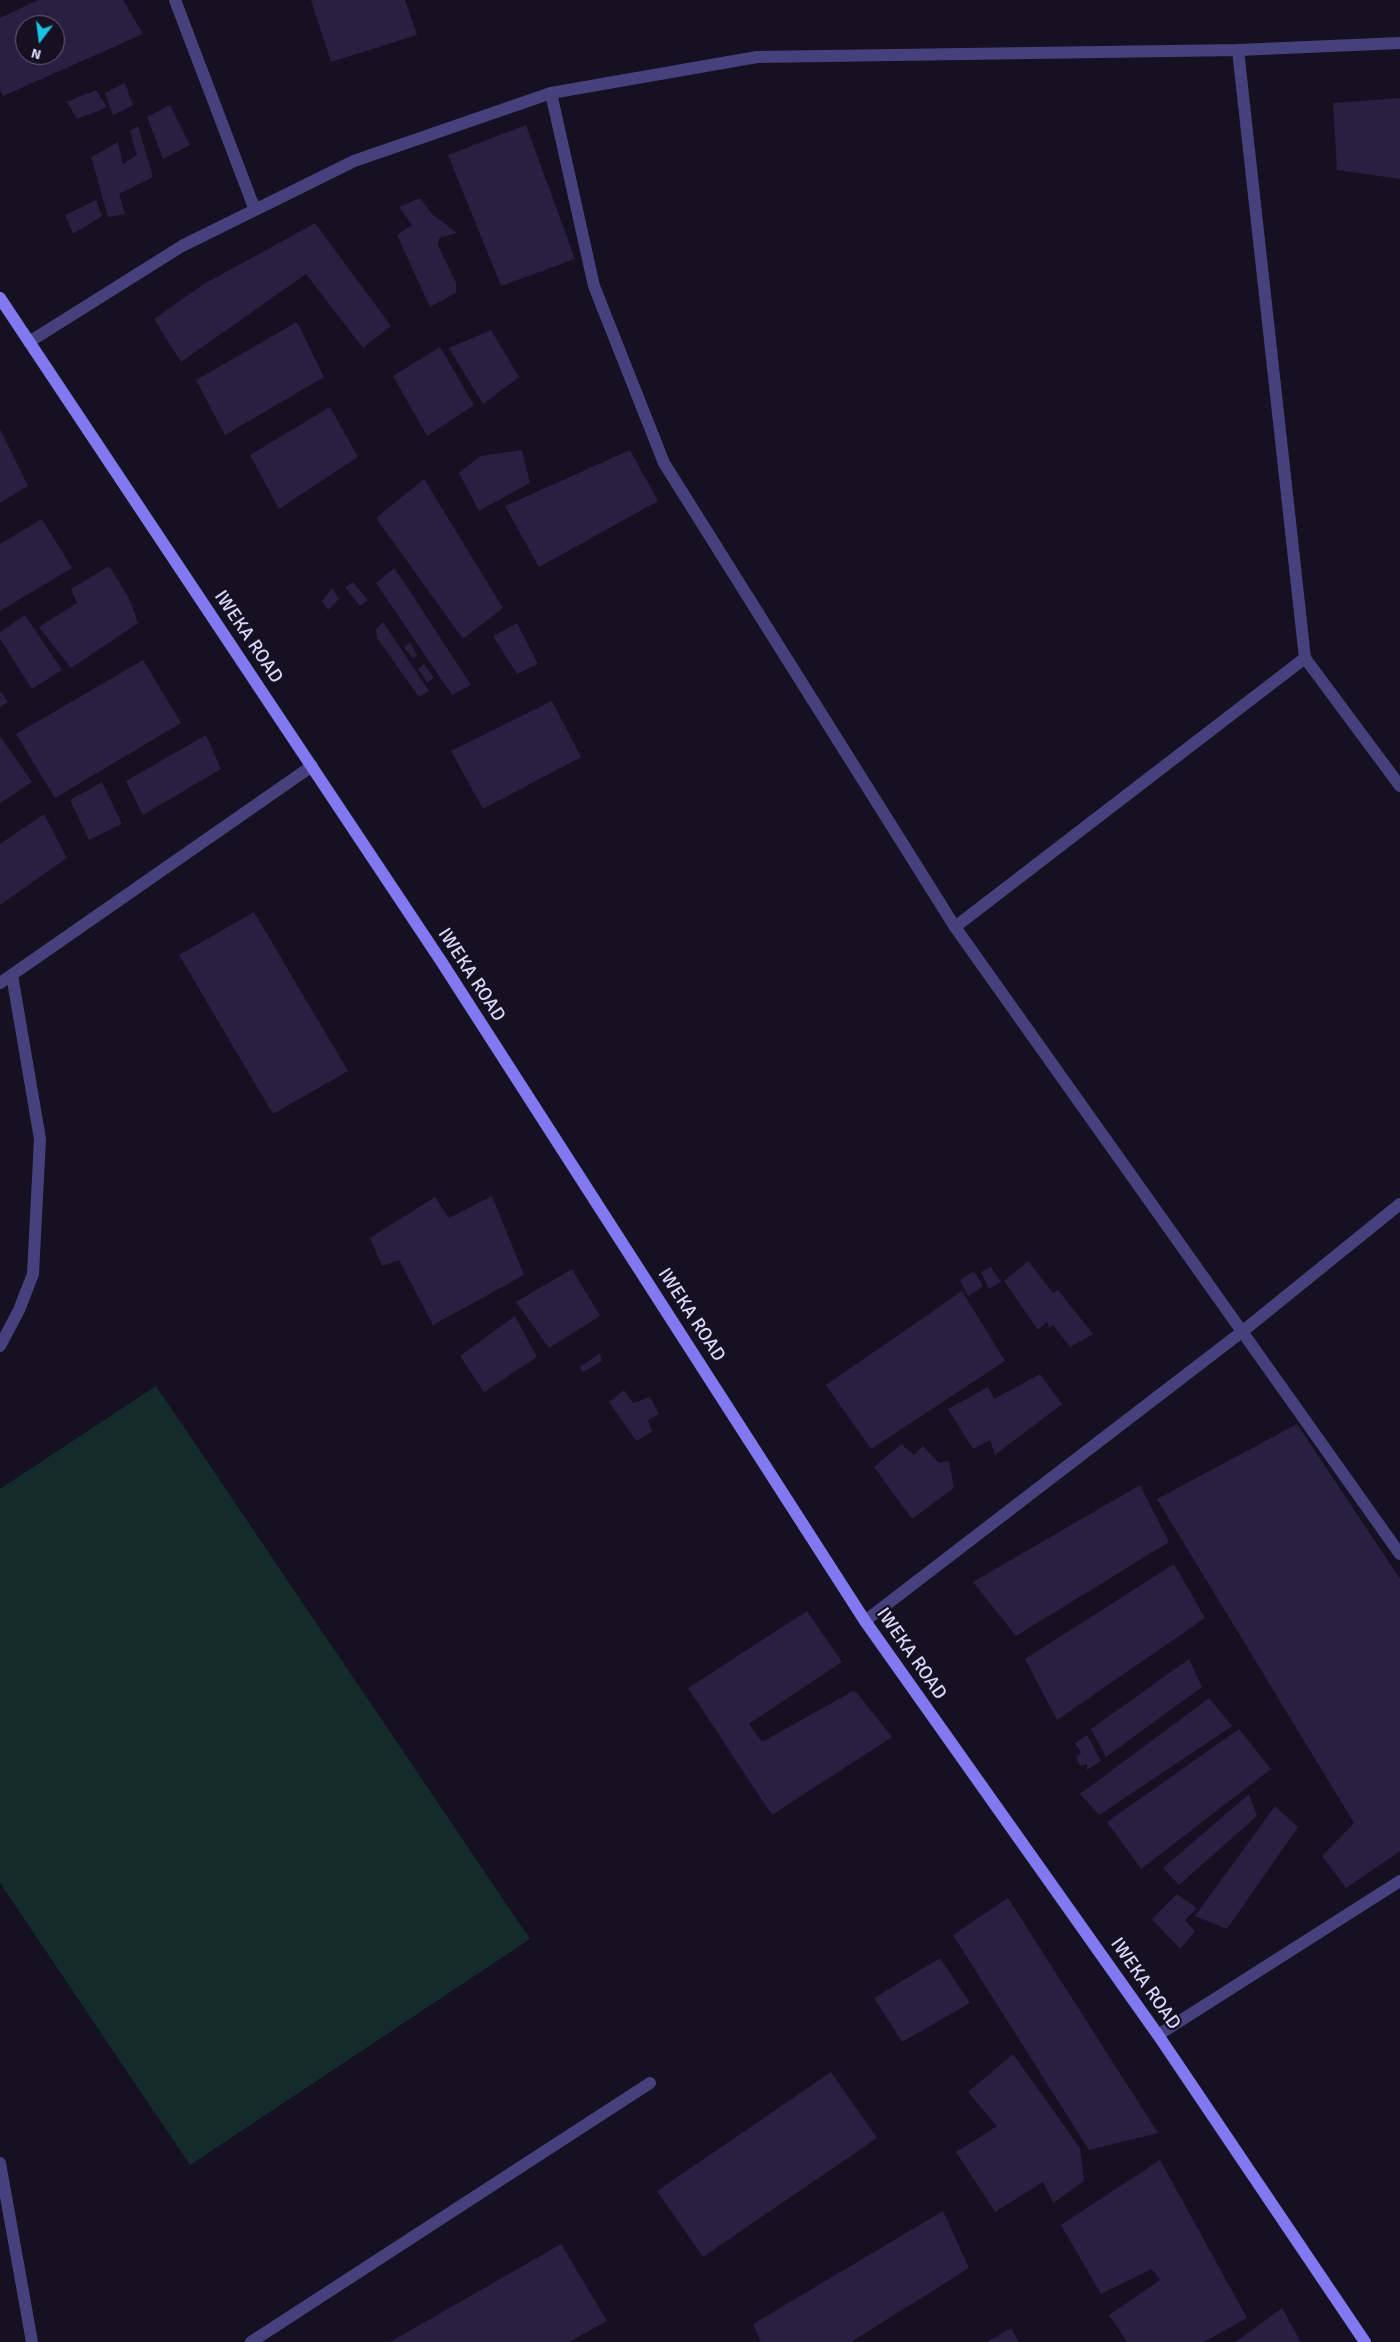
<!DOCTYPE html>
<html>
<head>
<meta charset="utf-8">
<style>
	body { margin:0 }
	#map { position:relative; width:1400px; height:2342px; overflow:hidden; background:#151122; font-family:Signika,sans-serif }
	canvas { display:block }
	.north { position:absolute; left:15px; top:15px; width:50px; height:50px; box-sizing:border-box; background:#151122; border:1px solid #656078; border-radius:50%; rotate:195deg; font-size:14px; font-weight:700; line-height:20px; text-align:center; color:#dcd6fa }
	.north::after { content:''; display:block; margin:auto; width:18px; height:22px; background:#1ac4e2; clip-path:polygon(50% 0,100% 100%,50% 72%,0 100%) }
</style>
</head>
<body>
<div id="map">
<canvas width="1400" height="2342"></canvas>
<div class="north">N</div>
</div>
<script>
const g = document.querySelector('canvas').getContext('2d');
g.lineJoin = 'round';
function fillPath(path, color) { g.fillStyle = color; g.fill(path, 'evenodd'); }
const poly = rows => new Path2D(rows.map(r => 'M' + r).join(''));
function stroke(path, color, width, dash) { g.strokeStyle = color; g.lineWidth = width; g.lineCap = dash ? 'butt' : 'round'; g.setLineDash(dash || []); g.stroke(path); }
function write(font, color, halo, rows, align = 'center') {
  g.font = font + ' Signika,sans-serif'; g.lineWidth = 4.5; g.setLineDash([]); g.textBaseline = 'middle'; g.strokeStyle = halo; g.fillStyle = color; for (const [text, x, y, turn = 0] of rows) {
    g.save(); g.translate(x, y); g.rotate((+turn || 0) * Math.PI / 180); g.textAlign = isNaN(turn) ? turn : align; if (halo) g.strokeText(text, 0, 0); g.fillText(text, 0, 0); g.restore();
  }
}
const green = poly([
	[156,1386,530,1939,190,2165,0,1883,0,1489]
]);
const building = poly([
	[38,0,123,0,143,34,3,96,0,90,0,18],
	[25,25,55,25,55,55,25,55],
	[311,0,405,0,417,35,331,62],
	[125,83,133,105,113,115,105,93],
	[96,90,107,107,77,119,67,102],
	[1400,98,1400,179,1337,170,1333,103],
	[170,105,190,145,163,159,147,117],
	[526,125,575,259,501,286,448,155],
	[138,126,153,177,119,194,125,214,108,217,91,157,118,142,123,164,137,155,130,131],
	[420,198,432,214,457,233,439,238,438,245,456,283,456,293,430,307,397,235,412,225,399,207],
	[96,200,102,216,73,234,65,215],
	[315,223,391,326,363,348,306,274,181,362,154,319,204,284],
	[297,322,324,377,225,435,196,380],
	[491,330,519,377,483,404,449,348],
	[440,347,474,405,427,436,393,376],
	[330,407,358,457,279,509,250,455],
	[0,429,28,486,0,503],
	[522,450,530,483,479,511,459,473,480,456],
	[630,450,658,501,539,567,505,506],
	[424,479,503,608,463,639,376,518],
	[42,519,72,568,0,611,0,544],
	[109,566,129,598,138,623,71,668,39,627,77,603,71,589],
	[394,568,406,585,471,685,452,695,376,583],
	[353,582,368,600,360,606,345,587],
	[332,588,339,599,328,610,322,601],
	[25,615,62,670,32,689,0,639,0,632],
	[383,622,429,691,419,697,377,638,376,629],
	[517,623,538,664,517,674,493,636],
	[410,642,417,655,413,658,404,648],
	[143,660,181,723,55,798,16,734],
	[424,664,434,678,427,682,418,669],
	[0,691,8,702,0,707],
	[552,701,581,757,483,809,451,751],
	[206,735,221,769,143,815,126,781],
	[0,736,32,782,0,803],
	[102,782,122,824,89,840,70,800],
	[44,814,67,858,0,905,0,844],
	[254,912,348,1071,273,1114,179,955],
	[492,1196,524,1275,433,1325,399,1260,382,1266,370,1238,435,1197,449,1218],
	[1028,1261,1053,1293,1058,1290,1093,1334,1070,1347,1053,1325,1049,1328,1047,1322,1038,1330,1004,1281],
	[991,1267,1001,1282,989,1289,981,1272],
	[572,1269,600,1316,549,1348,516,1302],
	[974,1271,983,1286,968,1296,960,1280],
	[962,1291,1005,1361,871,1449,826,1385],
	[515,1316,537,1357,484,1392,460,1356],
	[600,1353,602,1361,583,1372,580,1367],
	[1040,1374,1062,1404,995,1455,990,1440,973,1449,948,1409,988,1387,994,1399],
	[624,1390,633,1403,650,1397,659,1414,648,1420,652,1432,636,1441,609,1402],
	[1297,1424,1400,1579,1400,1851,1346,1888,1322,1856,1354,1823,1157,1499],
	[901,1444,914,1455,923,1446,939,1463,949,1461,954,1488,912,1519,874,1467],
	[1140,1485,1169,1542,1016,1636,973,1582],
	[1174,1564,1205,1618,1057,1720,1025,1659],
	[807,1611,842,1662,749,1724,762,1742,853,1691,857,1693,892,1737,772,1815,688,1688],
	[1189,1659,1202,1687,1106,1757,1091,1729],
	[1209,1698,1232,1726,1099,1815,1080,1794],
	[1239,1729,1271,1769,1141,1869,1107,1822],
	[1087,1735,1101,1761,1087,1770,1087,1764,1080,1766,1076,1756,1081,1753,1075,1743],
	[1249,1794,1257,1816,1179,1885,1163,1868],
	[1275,1806,1298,1827,1227,1929,1195,1916],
	[1177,1894,1197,1908,1185,1920,1195,1931,1180,1949,1152,1919],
	[1008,1898,1158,2133,1089,2150,953,1935],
	[940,1958,970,2003,902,2042,874,1998],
	[1013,2054,1080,2148,1084,2181,1053,2203,1043,2182,995,2212,956,2152,997,2126,968,2092],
	[831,2072,877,2138,703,2257,657,2191],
	[1160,2160,1247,2318,1204,2342,1127,2342,1109,2315,1160,2280,1152,2269,1101,2294,1061,2225],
	[943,2211,969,2268,851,2342,761,2342,753,2324],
	[561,2244,607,2321,569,2342,390,2342],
	[1282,2308,1301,2342,1236,2342],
	[1011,2328,1019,2342,987,2342]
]);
const street = poly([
	[175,0,255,210],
	[551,93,594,286,664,463,955,927,1400,1554],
	[29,342,182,246,354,161,551,93,757,57,1238,50,1400,43],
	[1305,658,1400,786],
	[955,927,1305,658,1238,50],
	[0,983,312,766],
	[0,1346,19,1310,33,1274,40,1139,12,975],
	[865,1621,1243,1331,1400,1204],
	[1158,2035,1400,1881],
	[0,2163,32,2342],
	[251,2342,650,2083]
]);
const secondary = poly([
	[0,298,441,961,865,1621,1158,2035,1365,2342]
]);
const streetNames = [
	["IWEKA ROAD",248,637,56],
	["IWEKA ROAD",471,975,57],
	["IWEKA ROAD",691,1315,57],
	["IWEKA ROAD",911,1654,55],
	["IWEKA ROAD",1145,1984,55]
];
fillPath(green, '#142b2b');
fillPath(building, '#281f41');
stroke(street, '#46417c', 12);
stroke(secondary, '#8278ef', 12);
write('19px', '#dcd6fa', '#151122', streetNames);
</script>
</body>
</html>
